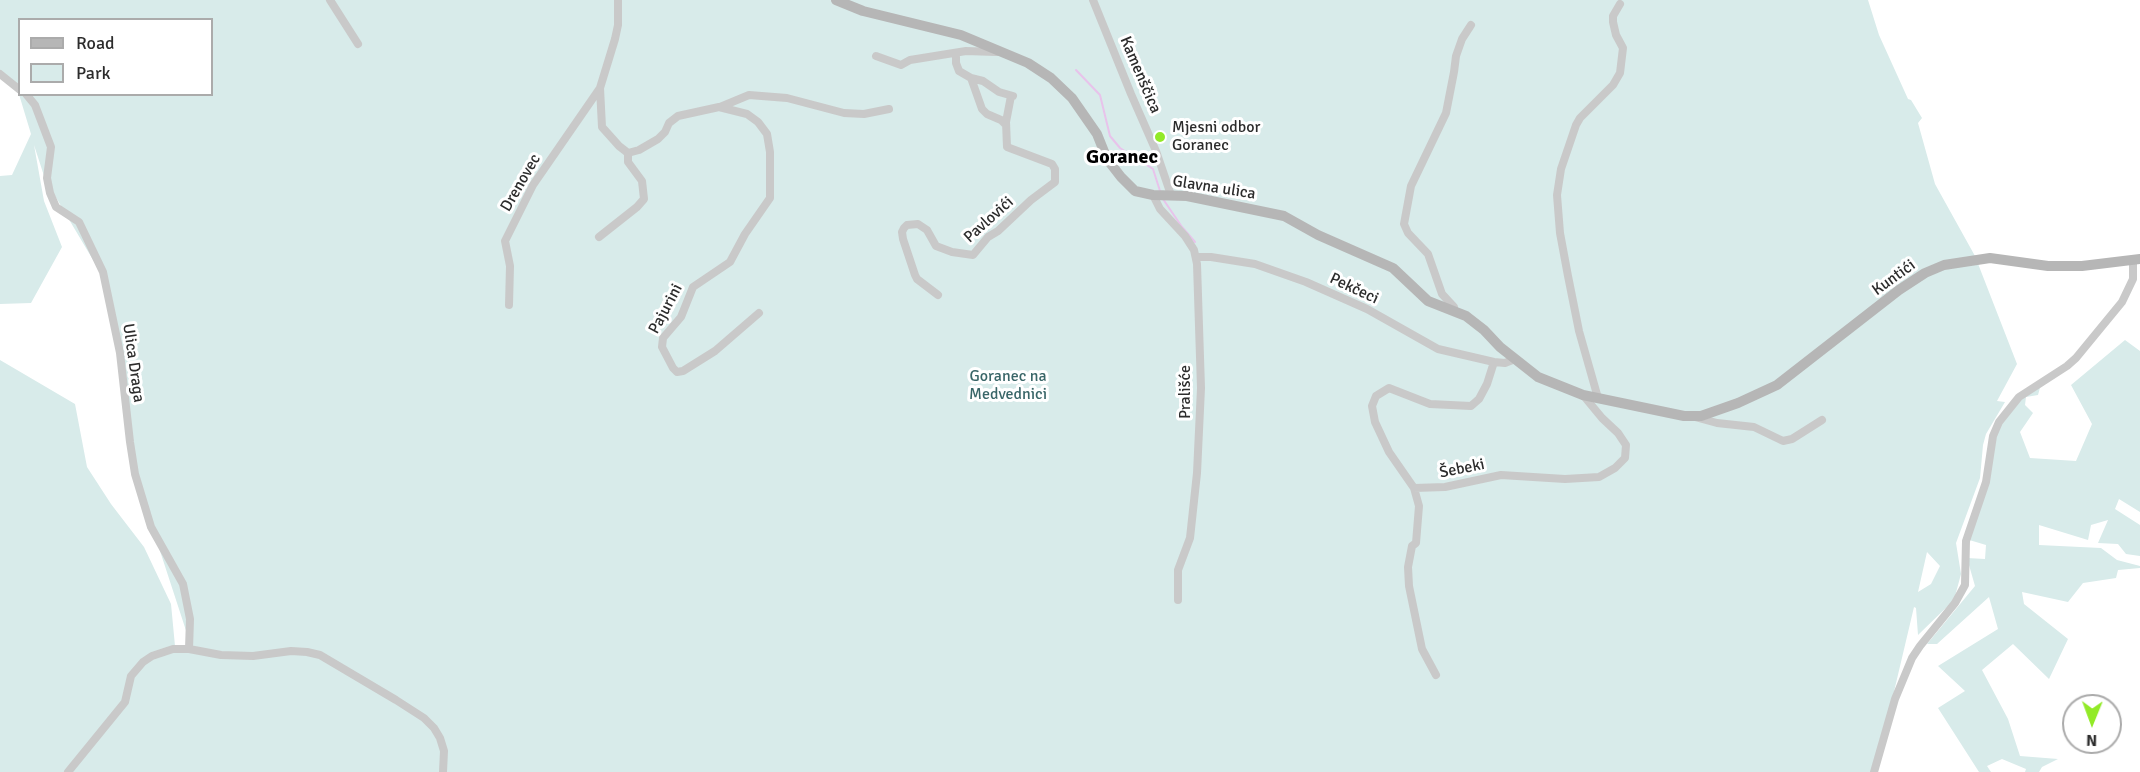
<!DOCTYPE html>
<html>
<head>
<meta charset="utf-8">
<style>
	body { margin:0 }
	#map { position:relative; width:2140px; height:772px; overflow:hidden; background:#fff; font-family:Signika,sans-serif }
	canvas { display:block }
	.legend { position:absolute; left:18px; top:18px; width:195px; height:78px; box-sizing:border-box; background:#fff; border:2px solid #ababab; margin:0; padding:8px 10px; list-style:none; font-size:18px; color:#2c2c2c }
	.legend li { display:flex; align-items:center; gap:12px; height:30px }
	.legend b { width:30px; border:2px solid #ababab }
	.north { position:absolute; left:2062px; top:694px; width:60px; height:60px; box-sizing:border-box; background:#fff; border:2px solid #ababab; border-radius:50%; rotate:181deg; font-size:16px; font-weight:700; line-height:24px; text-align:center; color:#2c2c2c }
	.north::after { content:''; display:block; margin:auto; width:21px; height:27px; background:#92ea27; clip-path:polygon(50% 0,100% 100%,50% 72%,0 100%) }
</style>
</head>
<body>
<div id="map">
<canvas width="2140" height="772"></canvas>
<ul class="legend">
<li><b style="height:8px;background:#b6b6b6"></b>Road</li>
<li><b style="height:16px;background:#d8ebea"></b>Park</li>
</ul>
<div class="north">N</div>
</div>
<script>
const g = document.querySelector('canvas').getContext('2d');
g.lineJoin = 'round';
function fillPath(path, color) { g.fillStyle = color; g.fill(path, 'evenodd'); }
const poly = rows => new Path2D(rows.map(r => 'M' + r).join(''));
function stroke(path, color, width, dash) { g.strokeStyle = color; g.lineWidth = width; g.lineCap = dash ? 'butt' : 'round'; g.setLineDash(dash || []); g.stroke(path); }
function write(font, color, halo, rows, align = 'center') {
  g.font = font + ' Signika,sans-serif'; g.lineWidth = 6; g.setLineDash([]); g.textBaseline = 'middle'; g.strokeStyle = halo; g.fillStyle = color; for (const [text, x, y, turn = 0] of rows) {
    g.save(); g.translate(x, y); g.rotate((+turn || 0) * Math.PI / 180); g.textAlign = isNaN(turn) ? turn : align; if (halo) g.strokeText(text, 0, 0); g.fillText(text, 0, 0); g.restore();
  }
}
const green = poly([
	[0,0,1868,0,1879,35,1908,99,1911,100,1922,118,1918,123,1935,184,1975,256,2017,364,1997,401,2005,402,1986,434,1983,445,1980,478,1956,543,1961,574,1954,600,1918,635,1916,608,1914,607,1875,772,0,772,0,360,75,404,87,467,111,504,144,547,171,604,175,646,193,652,130,459,122,348,99,270,45,179,34,145,44,201,62,247,31,303,0,304,0,176,12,175,31,134,18,91,0,74],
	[20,20,212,20,212,94,20,94],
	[1927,552,1940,566,1931,584,1918,592],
	[2125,340,2140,351,2140,512,2119,499,2115,509,2140,525,2140,556,2126,554,2118,544,2098,543,2108,520,2091,525,2088,540,2039,525,2039,545,2101,548,2117,560,2140,566,2140,568,2118,570,2116,578,2083,583,2068,602,2022,592,2024,604,2068,639,2049,679,2013,644,1982,670,2008,719,2020,756,2058,759,2042,767,2039,772,2025,772,2026,769,2002,759,1987,766,1991,772,1979,772,1938,708,1965,691,1938,666,1998,629,1989,597,1937,644,1927,644,1975,586,1967,558,1985,559,1986,545,1966,539,1989,481,1993,437,2009,411,2023,393,2041,384,2038,395,2026,397,2025,405,2033,413,2020,432,2030,458,2076,461,2092,424,2071,385]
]);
const stream = poly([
	[1076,70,1100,95,1110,136,1120,148,1153,169,1160,191],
	[1163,199,1182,227,1195,242]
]);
const street = poly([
	[330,0,358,44],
	[618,0,618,25,615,39,600,88,602,127,619,146,628,153,639,150,658,139,665,132,669,123,678,116,719,107,747,114,758,122,767,134,770,152,770,198,745,234,730,262,693,287,681,317,663,338,662,347,673,368,677,372,683,371,715,351,759,313],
	[1093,0,1131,94,1156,151,1171,195],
	[956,53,956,63,959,71,971,78,982,109,987,114,1001,120,1006,125],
	[876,56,901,65,910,60,966,51,996,52],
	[0,74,20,90],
	[971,78,983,81,999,92,1013,96],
	[26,94,35,105,51,147,47,178,50,193,56,207,79,222,103,272,120,353,130,442,135,474,151,527,183,584,190,619,189,649],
	[720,107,749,95,787,98,844,113,864,114,889,109],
	[1153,195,1160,209,1185,236,1194,250,1197,264,1201,388,1197,473,1190,538,1178,570,1178,600],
	[599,237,637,207,644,199,642,181,628,162,628,153],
	[1196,257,1211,257,1255,264,1306,282,1367,309,1438,349,1494,362,1505,363,1515,359],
	[938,295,917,279,915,275,903,239,902,232,904,228,907,225,918,224,927,230,936,246,952,252,973,255,988,237,998,231,1031,200,1055,182,1055,169,1052,164,1007,147,1006,122,1011,96],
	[509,305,510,266,505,241,533,185,600,88],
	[1454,311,1454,307,1442,294,1428,254,1408,233,1404,224,1411,186,1446,113,1454,72,1456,56,1462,39,1471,25],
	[1598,398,1579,331,1568,276,1560,233,1557,195,1561,169,1576,125,1580,118,1613,85,1620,73,1623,48,1616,35,1613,22,1613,16,1620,4],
	[1695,417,1717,423,1754,427,1783,441,1792,439,1822,420],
	[1414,488,1389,452,1375,422,1372,406,1376,396,1389,388,1430,404,1471,406,1479,399,1487,384,1494,362],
	[1436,675,1422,649,1409,586,1408,567,1412,546,1416,543,1419,506,1414,488,1445,487,1501,475,1565,479,1599,477,1615,468,1625,458,1626,445,1618,433,1602,418,1583,395],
	[68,772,125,702,131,676,143,662,152,656,173,649,189,649,221,655,253,656,291,651,307,652,320,655,396,700,424,718,434,728,440,738,444,751,443,772],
	[1874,772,1895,699,1912,658,1920,646,1955,603,1965,585,1966,541,1986,482,1993,436,1999,422,2019,397,2067,366,2076,358,2122,302,2133,279,2133,261]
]);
const secondary = poly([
	[836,0,863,11,961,35,1028,63,1051,78,1072,98,1097,134,1107,159,1121,177,1135,191,1153,195,1187,196,1284,216,1318,235,1393,268,1428,301,1466,316,1484,330,1500,347,1538,377,1583,395,1684,416,1701,416,1738,403,1777,385,1899,290,1925,273,1944,265,1990,258,2048,266,2082,266,2140,259]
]);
const markers = [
	[1160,137,6,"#92ea27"]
];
const streetNames = [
	["Kamenščica",1140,75,67],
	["Drenovec",521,183,-60],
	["Glavna ulica",1214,188,9],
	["Pavlovići",989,220,-42],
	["Kuntići",1894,278,-36],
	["Pekčeci",1354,289,25],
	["Pajurini",666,309,-62],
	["Ulica Draga",133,363,82],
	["Prališće",1186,392,-90],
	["Šebeki",1462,469,-11]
];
const poiNames = [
	["Mjesni odbor",1172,128],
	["Goranec",1172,146]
];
const parkNames = [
	["Goranec na",1008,377],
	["Medvednici",1008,395]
];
const quarterNames = [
	["Goranec",1122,158]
];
fillPath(green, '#d8ebea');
stroke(stream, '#e8c3eb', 2);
stroke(street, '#c9c9c9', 8);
stroke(secondary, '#b6b6b6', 10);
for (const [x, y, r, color] of markers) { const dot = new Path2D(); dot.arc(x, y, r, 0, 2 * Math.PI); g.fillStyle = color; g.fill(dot); stroke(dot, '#fff', 2); }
write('16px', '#2c2c2c', '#fff', streetNames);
write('16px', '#2c2c2c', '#fff', poiNames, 'left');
write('16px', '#396668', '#fff', parkNames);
write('bold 20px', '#000', '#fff', quarterNames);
</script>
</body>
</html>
